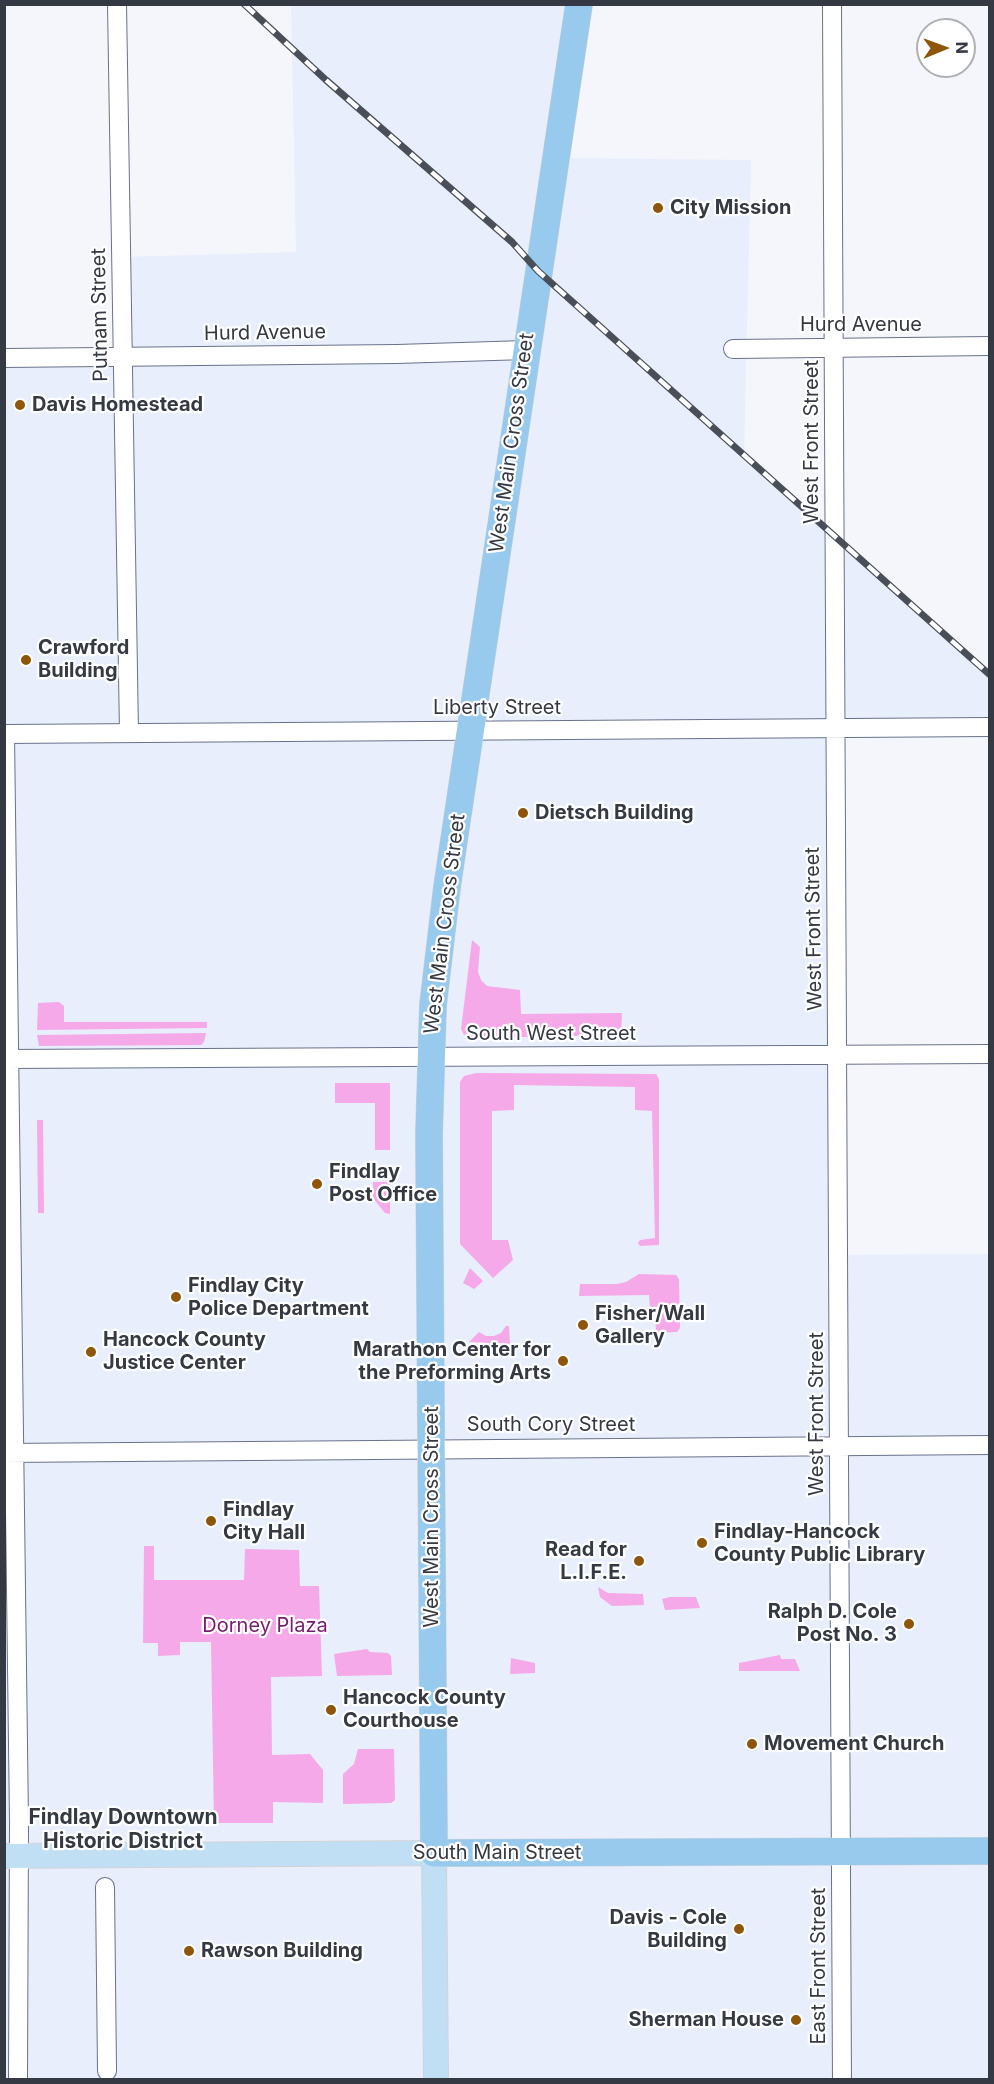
<!DOCTYPE html>
<html>
<head>
<meta charset="utf-8">
<style>
	body { margin:0 }
	#map { position:relative; width:994px; height:2084px; overflow:hidden; background:#f4f6fb; font-family:Inter,sans-serif }
	canvas { display:block }
	.frame { position:absolute; inset:0; border:6px solid #353944; pointer-events:none }
	.north { position:absolute; left:916px; top:18px; width:60px; height:60px; box-sizing:border-box; background:#fff; border:2px solid #aeb0b4; border-radius:50%; rotate:89deg; font-size:16px; font-weight:700; line-height:24px; text-align:center; color:#353944 }
	.north::after { content:''; display:block; margin:auto; width:21px; height:27px; background:#8d560b; clip-path:polygon(50% 0,100% 100%,50% 72%,0 100%) }
</style>
</head>
<body>
<div id="map">
<canvas width="994" height="2084"></canvas>
<div class="frame"></div>
<div class="north">N</div>
</div>
<script>
const g = document.querySelector('canvas').getContext('2d');
g.lineJoin = 'round';
function fillPath(path, color) { g.fillStyle = color; g.fill(path, 'evenodd'); }
const poly = rows => new Path2D(rows.map(r => 'M' + r).join(''));
function stroke(path, color, width, dash) { g.strokeStyle = color; g.lineWidth = width; g.lineCap = dash ? 'butt' : 'round'; g.setLineDash(dash || []); g.stroke(path); }
function write(font, color, halo, rows, align = 'center') {
  g.font = font + ' Inter,sans-serif'; g.lineWidth = 4.5; g.setLineDash([]); g.textBaseline = 'middle'; g.strokeStyle = halo; g.fillStyle = color; for (const [text, x, y, turn = 0] of rows) {
    g.save(); g.translate(x, y); g.rotate((+turn || 0) * Math.PI / 180); g.textAlign = isNaN(turn) ? turn : align; if (halo) g.strokeText(text, 0, 0); g.fillText(text, 0, 0); g.restore();
  }
}
const built = poly([
	[291,5,579,5,555,158,751,160,744,456,989,675,989,727,836,730,839,1255,989,1254,989,2079,5,2079,4,358,124,357,122,257,296,252]
]);
const green = poly([
	[472,940,480,947,478,972,481,980,487,986,520,990,521,1014,622,1013,621,1035,472,1038,464,1035,461,1029],
	[59,1002,64,1006,64,1022,207,1022,207,1028,37,1030,38,1003],
	[206,1033,204,1042,201,1045,39,1046,37,1035],
	[476,1073,656,1074,659,1079,659,1245,640,1246,638,1243,640,1240,655,1238,652,1111,635,1110,635,1087,514,1085,514,1110,492,1111,492,1240,508,1240,513,1260,493,1278,460,1244,460,1082,464,1076],
	[335,1083,390,1083,390,1150,375,1150,375,1103,335,1103],
	[37,1120,43,1120,44,1213,38,1213],
	[373,1182,390,1182,390,1214,385,1213,373,1198],
	[470,1268,483,1281,474,1289,463,1283],
	[639,1274,676,1275,679,1279,680,1328,677,1332,656,1333,655,1308,650,1308,649,1295,579,1296,580,1284,617,1284,626,1282],
	[506,1326,509,1326,510,1344,469,1342,479,1332,486,1336,494,1336,501,1333],
	[144,1546,154,1546,154,1580,244,1580,245,1549,299,1550,300,1586,319,1586,322,1676,271,1677,272,1755,310,1754,323,1770,323,1803,273,1802,273,1823,214,1823,211,1642,180,1642,180,1655,158,1656,158,1643,143,1643],
	[598,1587,608,1593,643,1594,644,1605,612,1606,600,1597],
	[670,1597,696,1597,700,1608,665,1610,662,1599],
	[367,1649,370,1652,388,1653,391,1656,392,1675,337,1676,334,1654],
	[780,1655,781,1659,795,1659,800,1671,739,1671,739,1663],
	[511,1658,535,1663,535,1673,510,1674],
	[358,1749,394,1749,395,1800,391,1803,343,1804,343,1774,354,1764]
]);
const minor = poly([
	[117,4,129,733],
	[832,4,842,2080],
	[733,349,990,346],
	[4,358,397,354,526,350],
	[4,734,990,727],
	[5,734,19,1822,18,2080],
	[4,1059,990,1054],
	[4,1453,990,1445],
	[105,1887,107,2071]
]);
const major = poly([
	[4,1856,434,1853,436,2080]
]);
const highway = poly([
	[579,4,447,887,433,1005,429,1134,434,1853,990,1851]
]);
const rail = poly([
	[244,4,326,80,512,242,538,271,990,675]
]);
const markers = [
	[658,208,6,"#8d560b"],
	[20,405,6,"#8d560b"],
	[26,660,6,"#8d560b"],
	[523,813,6,"#8d560b"],
	[317,1184,6,"#8d560b"],
	[176,1297,6,"#8d560b"],
	[583,1325,6,"#8d560b"],
	[91,1352,6,"#8d560b"],
	[563,1361,6,"#8d560b"],
	[211,1521,6,"#8d560b"],
	[702,1543,6,"#8d560b"],
	[639,1561,6,"#8d560b"],
	[909,1624,6,"#8d560b"],
	[331,1710,6,"#8d560b"],
	[752,1744,6,"#8d560b"],
	[739,1929,6,"#8d560b"],
	[189,1951,6,"#8d560b"],
	[796,2020,6,"#8d560b"]
];
const poiNames = [
	["City Mission",670,208],
	["Davis Homestead",32,405],
	["Crawford",38,648],
	["Building",38,671],
	["Dietsch Building",535,813],
	["Findlay",329,1172],
	["Post Office",329,1195],
	["Findlay City",188,1286],
	["Police Department",188,1309],
	["Fisher/Wall",595,1314],
	["Gallery",595,1337],
	["Hancock County",103,1340],
	["Justice Center",103,1363],
	["Marathon Center for",551,1350,"right"],
	["the Preforming Arts",551,1373,"right"],
	["Findlay",223,1510],
	["City Hall",223,1533],
	["Findlay-Hancock",714,1532],
	["County Public Library",714,1555],
	["Read for",627,1550,"right"],
	["L.I.F.E.",627,1573,"right"],
	["Ralph D. Cole",897,1612,"right"],
	["Post No. 3",897,1635,"right"],
	["Hancock County",343,1698],
	["Courthouse",343,1721],
	["Movement Church",764,1744],
	["Davis - Cole",727,1918,"right"],
	["Building",727,1941,"right"],
	["Rawson Building",201,1951],
	["Sherman House",784,2020,"right"]
];
const streetNames = [
	["Putnam Street",100,315,-91],
	["Hurd Avenue",861,325],
	["Hurd Avenue",265,333,-1],
	["West Front Street",812,442,-90],
	["West Main Cross Street",512,443,-82],
	["Liberty Street",497,708],
	["West Main Cross Street",445,924,-83],
	["West Front Street",814,929,-91],
	["South West Street",551,1034],
	["West Front Street",817,1414,-90],
	["South Cory Street",551,1425],
	["West Main Cross Street",432,1517,-90],
	["South Main Street",497,1853],
	["East Front Street",819,1966,-90]
];
const parkNames = [
	["Dorney Plaza",265,1626]
];
const neighbourhoodNames = [
	["Findlay Downtown",123,1818],
	["Historic District",123,1842]
];
fillPath(built, '#e8eefc');
fillPath(green, '#f5a9e9');
stroke(minor, '#6a728b', 20);
stroke(major, '#d3d3d6', 26);
stroke(highway, '#d3d3d6', 28);
stroke(minor, '#fff', 18);
stroke(major, '#c1dff4', 24);
stroke(highway, '#97caec', 27);
stroke(rail, '#4a4e58', 7);
stroke(rail, '#fff', 4.5, [14]);
for (const [x, y, r, color] of markers) { const dot = new Path2D(); dot.arc(x, y, r, 0, 2 * Math.PI); g.fillStyle = color; g.fill(dot); stroke(dot, '#fff', 2); }
write('bold 20px', '#353944', '#fff', poiNames, 'left');
write('20px', '#353944', '#fff', streetNames);
write('20px', '#761d6e', '#fff', parkNames);
write('bold 21px', '#353944', '#fff', neighbourhoodNames);
</script>
</body>
</html>
